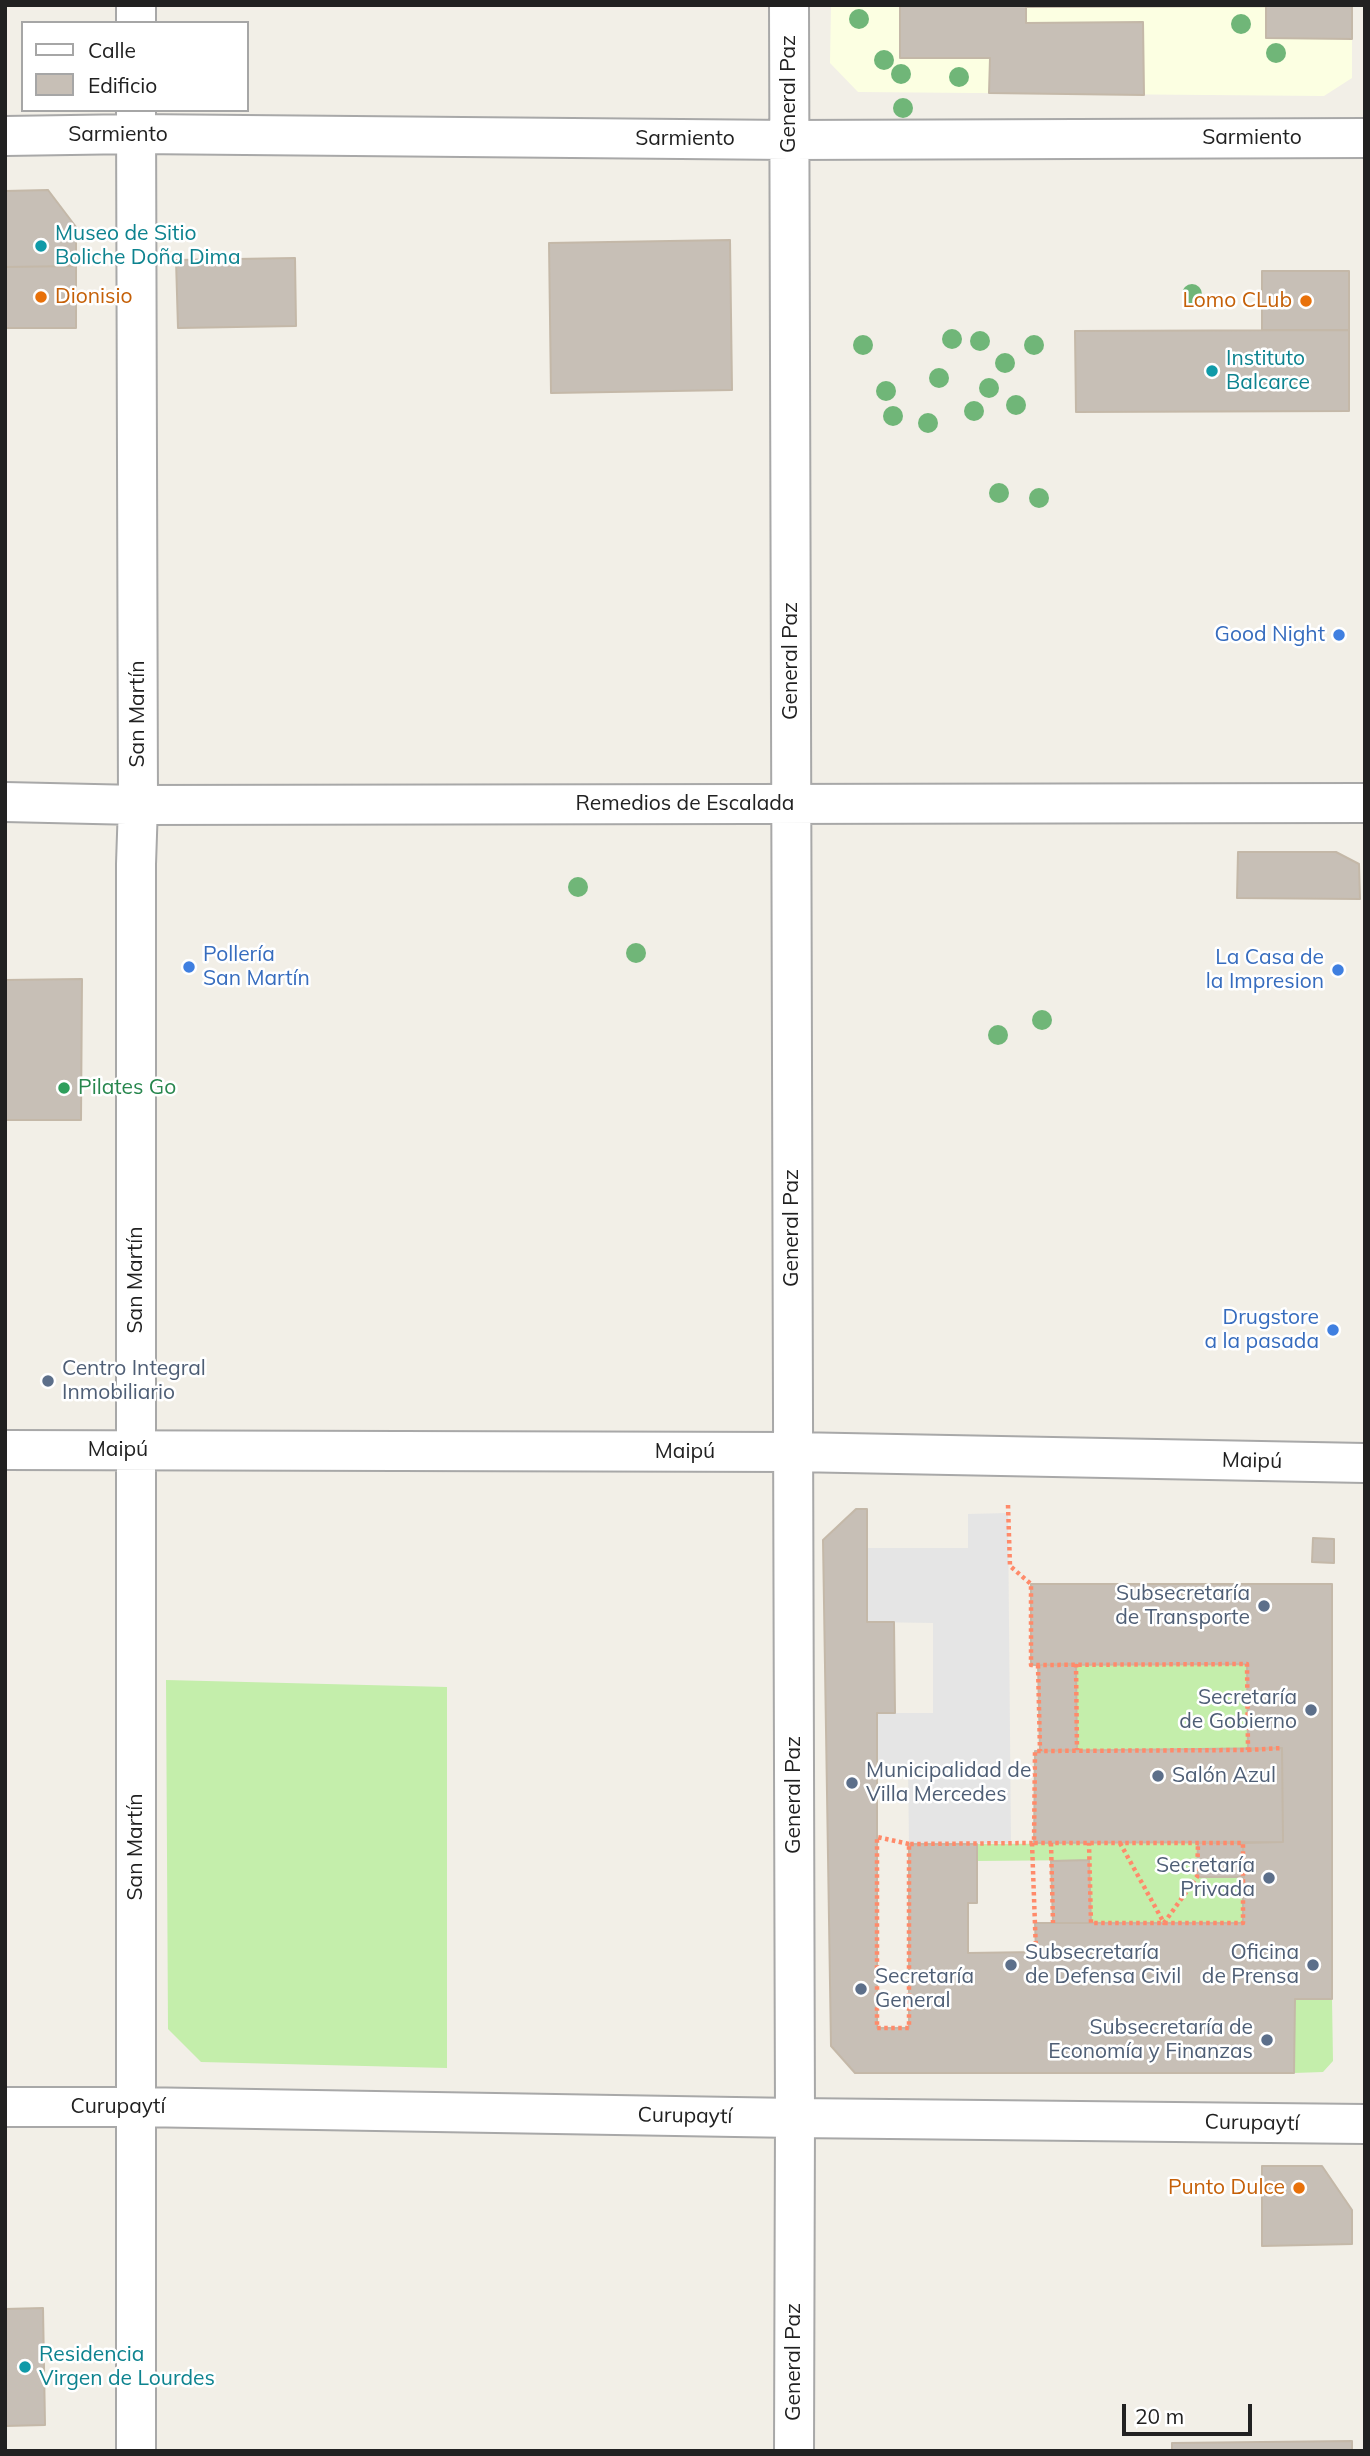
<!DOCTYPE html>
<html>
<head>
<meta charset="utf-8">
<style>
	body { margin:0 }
	#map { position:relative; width:1370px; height:2456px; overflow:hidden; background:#f2efe7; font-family:Mulish,sans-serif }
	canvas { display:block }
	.frame { position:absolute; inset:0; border:7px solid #212121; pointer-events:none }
	.legend { position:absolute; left:21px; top:21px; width:228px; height:91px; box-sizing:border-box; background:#fff; border:2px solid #a6a6a6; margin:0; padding:9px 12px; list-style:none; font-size:21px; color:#212121 }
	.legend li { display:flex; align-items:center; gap:14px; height:35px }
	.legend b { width:35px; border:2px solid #a6a6a6 }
	.scale { position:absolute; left:1122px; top:2404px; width:130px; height:32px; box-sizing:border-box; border:4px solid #212121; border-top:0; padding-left:9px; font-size:21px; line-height:24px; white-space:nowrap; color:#212121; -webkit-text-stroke:5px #fff; paint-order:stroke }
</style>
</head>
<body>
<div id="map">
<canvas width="1370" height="2456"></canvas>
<div class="frame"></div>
<ul class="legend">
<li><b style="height:9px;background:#fff"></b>Calle</li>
<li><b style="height:19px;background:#c7bfb6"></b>Edificio</li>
</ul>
<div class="scale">20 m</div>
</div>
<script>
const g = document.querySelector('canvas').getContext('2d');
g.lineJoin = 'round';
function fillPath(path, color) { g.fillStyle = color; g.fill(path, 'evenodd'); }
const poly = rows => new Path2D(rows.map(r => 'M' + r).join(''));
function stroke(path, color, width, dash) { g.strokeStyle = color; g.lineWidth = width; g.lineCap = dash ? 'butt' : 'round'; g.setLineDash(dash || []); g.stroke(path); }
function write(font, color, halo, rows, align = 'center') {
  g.font = font + ' Mulish,sans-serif'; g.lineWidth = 5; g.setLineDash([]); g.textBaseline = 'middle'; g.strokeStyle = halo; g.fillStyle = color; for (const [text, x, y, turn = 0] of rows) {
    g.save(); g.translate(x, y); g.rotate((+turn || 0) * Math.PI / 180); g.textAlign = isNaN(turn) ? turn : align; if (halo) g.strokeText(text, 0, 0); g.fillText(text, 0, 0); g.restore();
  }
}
const education = poly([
	[831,5,1352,5,1352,78,1324,96,858,92,830,63]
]);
const grass = poly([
	[1076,1664,1247,1664,1248,1750,1077,1750],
	[166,1680,447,1687,447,2068,201,2062,168,2029],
	[1198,1843,1197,1877,1244,1877,1243,1923,1091,1923,1089,1860,977,1861,977,1844],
	[1295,1999,1332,1999,1333,2061,1323,2072,1294,2073]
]);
const parking = poly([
	[1008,1513,1011,1843,909,1844,908,1767,877,1767,877,1713,933,1713,933,1623,867,1622,867,1548,968,1548,968,1514]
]);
const building = poly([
	[900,5,1352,5,1352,39,1266,38,1266,6,1026,7,1026,23,1143,22,1144,95,989,93,990,58,900,58,900,5],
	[48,190,76,227,76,266,5,267,5,191,48,190],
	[730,240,732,390,551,393,549,243,730,240],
	[295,258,296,326,178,328,176,260,295,258],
	[76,266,76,328,5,328,5,267,76,266],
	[1262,271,1349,271,1349,330,1262,330,1262,271],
	[1349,330,1349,411,1076,412,1075,331,1349,330],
	[1238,852,1336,852,1359,864,1360,899,1237,898,1238,852],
	[82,979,81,1120,5,1120,5,980,82,979],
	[856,1509,867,1509,867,1622,894,1622,895,1713,877,1713,877,2028,909,2028,909,1844,977,1844,977,1903,968,1903,968,1953,1036,1952,1035,1923,1243,1923,1243,1843,1283,1842,1282,1748,1248,1750,1247,1664,1031,1665,1031,1584,1332,1584,1332,1999,1295,1999,1294,2073,855,2073,831,2046,823,1540,856,1509],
	[1313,1538,1334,1539,1334,1563,1312,1562,1313,1538],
	[1076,1664,1077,1750,1040,1751,1038,1665,1076,1664],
	[1282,1748,1283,1842,1034,1843,1035,1751,1282,1748],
	[1198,1843,1243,1843,1244,1877,1197,1877,1198,1843],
	[1089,1860,1091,1923,1053,1923,1051,1861,1089,1860],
	[1262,2166,1322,2166,1352,2210,1352,2244,1262,2246,1262,2166],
	[43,2308,45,2425,5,2426,5,2309,43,2308],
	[1352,2441,1352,2451,1172,2451,1172,2443,1352,2441]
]);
const path = poly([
	[1008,1505,1010,1566,1031,1584,1031,1665,1247,1664,1248,1750,1035,1751,1034,1843,1243,1843,1243,1923,1091,1923,1089,1843],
	[1076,1664,1077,1750],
	[1038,1665,1040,1751],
	[1248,1750,1282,1748],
	[1032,1843,1036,1952],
	[1051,1843,1053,1923],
	[1120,1843,1164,1923,1197,1877,1198,1843],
	[909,1844,877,1837,877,2028,909,2028,909,1844,1034,1843]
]);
const minor = poly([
	[136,5,136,23],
	[789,5,795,2118,794,2451],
	[136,110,138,805,136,864,136,2451],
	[5,136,136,134,790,140,1365,138],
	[5,802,138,805,1365,803],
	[5,1450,793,1452,1365,1463],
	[5,2107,136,2107,795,2118,1365,2124]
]);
const trees = [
	[859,19],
	[1241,24],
	[1276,53],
	[884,60],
	[901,74],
	[959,77],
	[903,108],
	[1192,294],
	[952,339],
	[980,341],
	[863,345],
	[1034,345],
	[1005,363],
	[939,378],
	[989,388],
	[886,391],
	[1016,405],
	[974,411],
	[893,416],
	[928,423],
	[999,493],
	[1039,498],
	[578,887],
	[636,953],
	[1042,1020],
	[998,1035]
];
const markers = [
	[41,246,7,"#0f9aa8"],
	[41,297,7,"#e8710a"],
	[1306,301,7,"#e8710a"],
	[1212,371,7,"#0f9aa8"],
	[1339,635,7,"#3f7fe0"],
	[189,967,7,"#3f7fe0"],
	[1338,970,7,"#3f7fe0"],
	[64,1088,7,"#2e9e5b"],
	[1333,1330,7,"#3f7fe0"],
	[48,1381,7,"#5c6f8a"],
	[1264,1606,7,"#5c6f8a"],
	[1311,1710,7,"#5c6f8a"],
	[1158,1776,7,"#5c6f8a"],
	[852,1783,7,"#5c6f8a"],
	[1269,1878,7,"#5c6f8a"],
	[1011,1965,7,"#5c6f8a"],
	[1313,1965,7,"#5c6f8a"],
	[861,1989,7,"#5c6f8a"],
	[1267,2040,7,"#5c6f8a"],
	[1299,2188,7,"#e8710a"],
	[25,2367,7,"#0f9aa8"]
];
const streetNames = [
	["General Paz",789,94,-90],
	["Sarmiento",118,135],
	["Sarmiento",1252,138],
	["Sarmiento",685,139],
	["General Paz",791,661,-90],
	["San Martín",138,714,-90],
	["Remedios de Escalada",685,804],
	["General Paz",792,1228,-90],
	["San Martín",136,1280,-90],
	["Maipú",118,1450],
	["Maipú",685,1452],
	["Maipú",1252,1461,1],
	["General Paz",794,1795,-90],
	["San Martín",136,1847,-90],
	["Curupaytí",118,2107],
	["Curupaytí",685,2116,1],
	["Curupaytí",1252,2123,1],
	["General Paz",794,2362,-90]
];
const cultureNames = [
	["Museo de Sitio",55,234],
	["Boliche Doña Dima",55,258],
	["Instituto",1226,359],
	["Balcarce",1226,383],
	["Residencia",39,2355],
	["Virgen de Lourdes",39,2379]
];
const foodNames = [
	["Dionisio",55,297,"left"],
	["Lomo CLub",1292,301],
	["Punto Dulce",1285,2188]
];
const shopNames = [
	["Good Night",1325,635],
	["Pollería",203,955,"left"],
	["San Martín",203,979,"left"],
	["La Casa de",1324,958],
	["la Impresion",1324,982],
	["Drugstore",1319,1318],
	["a la pasada",1319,1342]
];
const leisureNames = [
	["Pilates Go",78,1088]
];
const serviceNames = [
	["Centro Integral",62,1369],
	["Inmobiliario",62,1393],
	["Subsecretaría",1250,1594,"right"],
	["de Transporte",1250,1618,"right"],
	["Secretaría",1297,1698,"right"],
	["de Gobierno",1297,1722,"right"],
	["Municipalidad de",866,1771],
	["Villa Mercedes",866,1795],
	["Salón Azul",1172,1776],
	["Secretaría",1255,1866,"right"],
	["Privada",1255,1890,"right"],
	["Subsecretaría",1025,1953],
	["de Defensa Civil",1025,1977],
	["Oficina",1299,1953,"right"],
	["de Prensa",1299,1977,"right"],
	["Secretaría",875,1977],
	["General",875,2001],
	["Subsecretaría de",1253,2028,"right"],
	["Economía y Finanzas",1253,2052,"right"]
];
fillPath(education, '#fcffe2');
fillPath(grass, '#c4eeab');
fillPath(parking, '#e5e5e5');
fillPath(building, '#c7bfb6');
stroke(building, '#c4b8a8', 2);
stroke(minor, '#a8a8a8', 42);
stroke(path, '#ff8a6a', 4.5, [3.5, 3.5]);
stroke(minor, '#fff', 38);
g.fillStyle = '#70b678';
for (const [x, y] of trees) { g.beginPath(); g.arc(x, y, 10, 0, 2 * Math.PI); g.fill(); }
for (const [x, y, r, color] of markers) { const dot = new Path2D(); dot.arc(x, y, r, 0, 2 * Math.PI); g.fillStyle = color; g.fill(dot); stroke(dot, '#fff', 2.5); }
write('21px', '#212121', '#fff', streetNames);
write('21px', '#0d838f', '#fff', cultureNames, 'left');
write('21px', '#c56008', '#fff', foodNames, 'right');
write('21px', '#366cbe', '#fff', shopNames, 'right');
write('21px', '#27864d', '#fff', leisureNames, 'left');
write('21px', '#4e5e75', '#fff', serviceNames, 'left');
</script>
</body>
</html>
